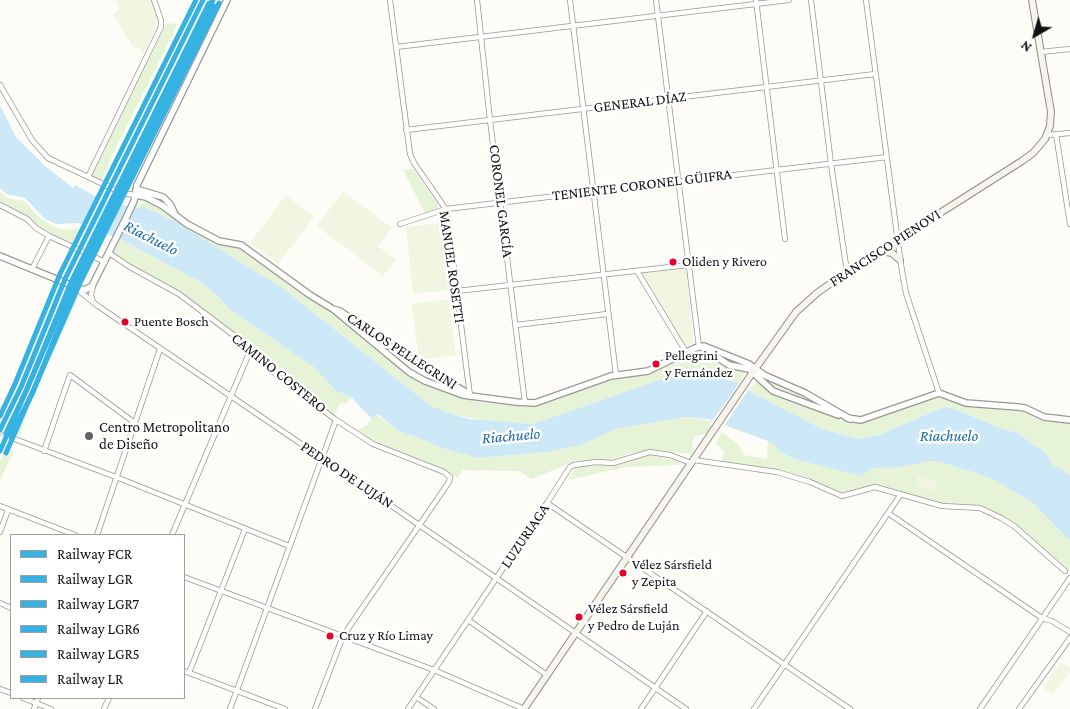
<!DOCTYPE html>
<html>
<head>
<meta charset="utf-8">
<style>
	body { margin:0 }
	#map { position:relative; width:1070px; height:709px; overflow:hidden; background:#fdfcf7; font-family:"Crimson Pro",serif }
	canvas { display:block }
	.legend { position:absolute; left:10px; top:534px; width:175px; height:165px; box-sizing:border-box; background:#fff; border:1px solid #a0a0a0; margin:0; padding:6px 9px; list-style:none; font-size:15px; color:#111 }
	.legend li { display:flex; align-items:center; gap:10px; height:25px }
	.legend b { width:25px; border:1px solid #a0a0a0 }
	.north { position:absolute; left:1010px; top:10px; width:50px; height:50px; -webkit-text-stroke:4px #fff; paint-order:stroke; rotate:218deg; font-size:14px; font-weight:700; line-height:20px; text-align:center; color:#111 }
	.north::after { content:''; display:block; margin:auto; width:18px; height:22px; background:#111; clip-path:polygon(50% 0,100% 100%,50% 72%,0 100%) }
</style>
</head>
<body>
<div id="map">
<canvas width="1070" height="709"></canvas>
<ul class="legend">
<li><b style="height:6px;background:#35b2e2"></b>Railway FCR</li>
<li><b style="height:6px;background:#35b2e2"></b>Railway LGR</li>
<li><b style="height:6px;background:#35b2e2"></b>Railway LGR7</li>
<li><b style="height:6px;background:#35b2e2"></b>Railway LGR6</li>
<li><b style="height:6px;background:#35b2e2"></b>Railway LGR5</li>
<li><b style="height:6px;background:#35b2e2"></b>Railway LR</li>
</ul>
<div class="north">N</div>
</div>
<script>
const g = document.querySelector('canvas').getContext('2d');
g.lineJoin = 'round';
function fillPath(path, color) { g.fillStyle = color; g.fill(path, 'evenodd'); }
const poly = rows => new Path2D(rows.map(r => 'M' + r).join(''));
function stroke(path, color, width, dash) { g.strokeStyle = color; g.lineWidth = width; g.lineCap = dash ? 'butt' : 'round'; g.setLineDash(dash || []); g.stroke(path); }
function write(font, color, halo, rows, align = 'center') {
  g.font = font + ' "Crimson Pro",serif'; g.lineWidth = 5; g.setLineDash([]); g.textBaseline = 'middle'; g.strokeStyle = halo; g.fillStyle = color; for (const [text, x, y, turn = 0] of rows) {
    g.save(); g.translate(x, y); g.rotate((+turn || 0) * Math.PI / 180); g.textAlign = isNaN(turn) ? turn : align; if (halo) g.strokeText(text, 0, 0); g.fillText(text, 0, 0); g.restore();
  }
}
const green = poly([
	[167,23,176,24,176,28,112,156,102,181,92,177,91,175],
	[413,169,438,204,438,209,425,213,403,170],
	[0,192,7,198,24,201,40,218,56,228,66,230,77,228,80,229,72,244,40,228,28,218,0,202],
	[145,199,162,208,184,225,201,235,223,246,238,247,301,293,331,310,410,375,478,402,537,406,616,378,651,373,699,351,703,350,726,365,745,373,738,384,694,368,533,424,490,421,455,415,431,406,284,289,181,226,182,224,146,208,135,209,137,205,143,203],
	[120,239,199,281,219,297,229,309,315,368,335,390,351,398,345,404,341,402,334,415,278,372,237,335,180,292,117,256,114,252],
	[72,290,78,300,32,394,20,436,13,433],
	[702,346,708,346,850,419,773,391,756,375,738,367],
	[757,380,769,391,857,423,864,422,938,397,964,406,1021,410,1040,419,1070,423,1070,477,1064,471,1053,465,1045,452,1033,445,1019,433,1005,430,952,408,944,407,879,435,858,439,822,429,749,391],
	[376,414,398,431,417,437,439,447,477,458,547,452,581,445,616,429,684,417,712,421,709,425,712,427,707,434,695,436,692,445,694,449,690,454,652,450,628,454,609,460,576,461,531,479,519,471,463,470,458,478,423,460,375,442,358,430,367,425],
	[722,432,739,445,744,455,767,459,768,441,774,445,779,451,792,458,873,468,904,466,930,461,941,462,979,474,996,481,1033,503,1070,541,1070,569,1069,570,1014,523,977,505,934,503,876,485,845,494,788,472,722,461,724,452,716,443],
	[7,448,14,451,0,480,0,461],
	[649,454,678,461,680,464,677,465,626,467,568,480,576,466,613,465]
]);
const pitch = poly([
	[115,0,152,0,159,22,143,54,138,46,134,49,113,14,120,9],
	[343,191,392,228,378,246,396,260,383,276,317,226],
	[286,195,314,217,278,264,250,243],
	[443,223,450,290,413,294,406,227],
	[683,268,686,270,694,344,685,346,643,278,643,275,644,272],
	[448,299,456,355,419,360,412,304],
	[918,476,937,481,935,491,916,485],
	[1061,662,1070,668,1070,672,1053,695,1043,687]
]);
const water = poly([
	[0,105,16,137,43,164,73,188,75,185,97,197,137,209,141,207,146,208,182,224,182,226,284,289,431,406,455,415,470,419,533,424,694,368,737,383,749,391,822,429,858,439,879,435,944,407,952,408,1005,430,1019,433,1033,445,1045,452,1053,465,1064,471,1070,476,1070,541,1033,503,996,481,979,474,941,462,930,461,902,467,873,468,861,476,792,458,779,451,774,445,768,441,708,419,684,417,616,429,581,445,547,452,477,458,439,447,417,437,398,431,379,415,375,415,372,419,352,398,335,390,315,368,229,309,219,297,199,281,120,239,78,223,56,224,45,219,25,198,6,194,0,188]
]);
const pier = poly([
	[101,196,106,198,90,231,84,229],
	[109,198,114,200,98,234,92,232],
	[740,382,749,389,723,428,711,423]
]);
const minorTunnel = poly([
	[0,433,12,438]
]);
const minor = poly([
	[390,0,410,154,414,163,443,205,447,214,470,396],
	[477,0,490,120,525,403],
	[570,0,616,375],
	[656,0,699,347],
	[756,0,785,239],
	[811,0,831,164,847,272],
	[866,0,901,265,906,293,939,393],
	[396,47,789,0],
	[1041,52,1070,49],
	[0,85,32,140,48,158,122,193,135,195],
	[406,130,875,74],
	[1056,134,1070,224],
	[1047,135,1070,133],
	[88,177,161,27,161,20,154,0],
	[0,205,27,219,36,228,49,236,32,269],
	[400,224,446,209,887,157],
	[49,236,105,262],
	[109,253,130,267,179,294,236,337,277,375,336,420,373,444,444,472,450,477,449,482,343,636,315,709],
	[637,271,686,352],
	[93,286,91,295,93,302],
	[74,287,98,306,322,458,686,709],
	[457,291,688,265],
	[516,325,607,314],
	[12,438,116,477,289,546],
	[44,451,70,375,135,423],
	[694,460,777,472,810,482,842,496,875,487,942,506,980,508,1001,518,1014,526,1065,571],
	[547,503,850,709],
	[0,506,75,535],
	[888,513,1042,618,1052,621,1070,632],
	[0,532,8,510],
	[97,535,160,349],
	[172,535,250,351],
	[184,577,434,670,524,709],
	[0,603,11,608],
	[468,620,547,675],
	[184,671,285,709],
	[189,673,245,529],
	[0,689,11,693],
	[416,697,434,709],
	[23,698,51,709],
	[34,709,38,698],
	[104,709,109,698],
	[230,709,336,420],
	[408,709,547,503,570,467,574,465,596,462,613,463,650,452,670,455,691,463],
	[641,709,707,611],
	[754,709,901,494],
	[980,709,1070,578],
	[1019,709,1070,638]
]);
const tertiary = poly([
	[136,189,163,197,170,204,174,212],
	[135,195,146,197,163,206,187,224,219,241,241,245,310,295,333,309,340,311,397,351,464,391,470,396],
	[0,256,78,288,85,290,92,286,127,216,134,201,137,185,227,0],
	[333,309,409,372,425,381,463,395,516,402,535,403,611,376,648,371,695,348,704,346,749,364,764,375,805,393,850,419],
	[703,348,729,365,749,369,773,391,838,415],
	[847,418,861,420,939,393,966,403,1018,407,1025,408,1044,417,1070,420]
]);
const secondary = poly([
	[880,251,892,253,900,260],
	[524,709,753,372,796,312,817,293,847,272,1022,161,1033,153,1045,139,1050,126,1051,112,1032,0]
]);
const rail1 = poly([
	[0,430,21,387,66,277,203,0]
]);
const rail2 = poly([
	[6,433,27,389,72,280,209,3]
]);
const rail3 = poly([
	[0,451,74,280,213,0]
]);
const rail4 = poly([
	[6,453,80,283,219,3]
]);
const rail5 = poly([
	[0,416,15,384,60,274,196,0]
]);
const rail6 = poly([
	[11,435,33,392,77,282,214,6]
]);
const markers = [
	[673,262,4.5,"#e4002b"],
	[125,322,4.5,"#e4002b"],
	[656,364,4.5,"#e4002b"],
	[89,436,5,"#646362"],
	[623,573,4.5,"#e4002b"],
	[579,617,4.5,"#e4002b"],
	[330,636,4.5,"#e4002b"]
];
const busNames = [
	["Oliden y Rivero",682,262],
	["Puente Bosch",134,322],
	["Pellegrini",665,356],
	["y Fernández",665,373],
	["Vélez Sársfield",632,565],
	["y Zepita",632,582],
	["Vélez Sársfield",588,609],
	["y Pedro de Luján",588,626],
	["Cruz y Río Limay",339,636]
];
const streetNames = [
	["GENERAL DÍAZ",640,102,-7],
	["TENIENTE CORONEL GÜIFRA",642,185,-7],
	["CORONEL GARCÍA",501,201,83],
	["FRANCISCO PIENOVI",885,248,-33],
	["MANUEL ROSETTI",452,267,82],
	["CARLOS PELLEGRINI",402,351,33],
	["CAMINO COSTERO",279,373,39],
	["PEDRO DE LUJÁN",347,475,34],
	["LUZURIAGA",525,536,-56]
];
const poiNames = [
	["Centro Metropolitano",99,427],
	["de Diseño",99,444]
];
const waterNames = [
	["Riachuelo",151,238,27],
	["Riachuelo",511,436,-5],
	["Riachuelo",949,436]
];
fillPath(green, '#e7f3d7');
fillPath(pitch, '#f0f6e1');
fillPath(water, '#cde8f7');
fillPath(pier, '#fdfcf7');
stroke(minorTunnel, '#dad9d4', 4.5, [4.5, 2]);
stroke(minor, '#979795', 6);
stroke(tertiary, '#979795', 8);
stroke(secondary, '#8e8d8b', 8);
stroke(minor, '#fffffe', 4.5);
stroke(tertiary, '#fffffe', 5.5);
stroke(secondary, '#f6f4eb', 6);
stroke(rail1, '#35b2e2', 5);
stroke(rail2, '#35b2e2', 5);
stroke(rail3, '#35b2e2', 5);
stroke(rail4, '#35b2e2', 5);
stroke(rail5, '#35b2e2', 5);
stroke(rail6, '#35b2e2', 5);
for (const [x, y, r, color] of markers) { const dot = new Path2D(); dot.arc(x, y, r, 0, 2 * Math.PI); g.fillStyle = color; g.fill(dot); stroke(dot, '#fff', 2); }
write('14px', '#111', '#fff', busNames, 'left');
write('15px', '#111', '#fff', streetNames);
write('15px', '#111', '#fff', poiNames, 'left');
write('italic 16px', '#1768a6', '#fff', waterNames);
</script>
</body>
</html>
